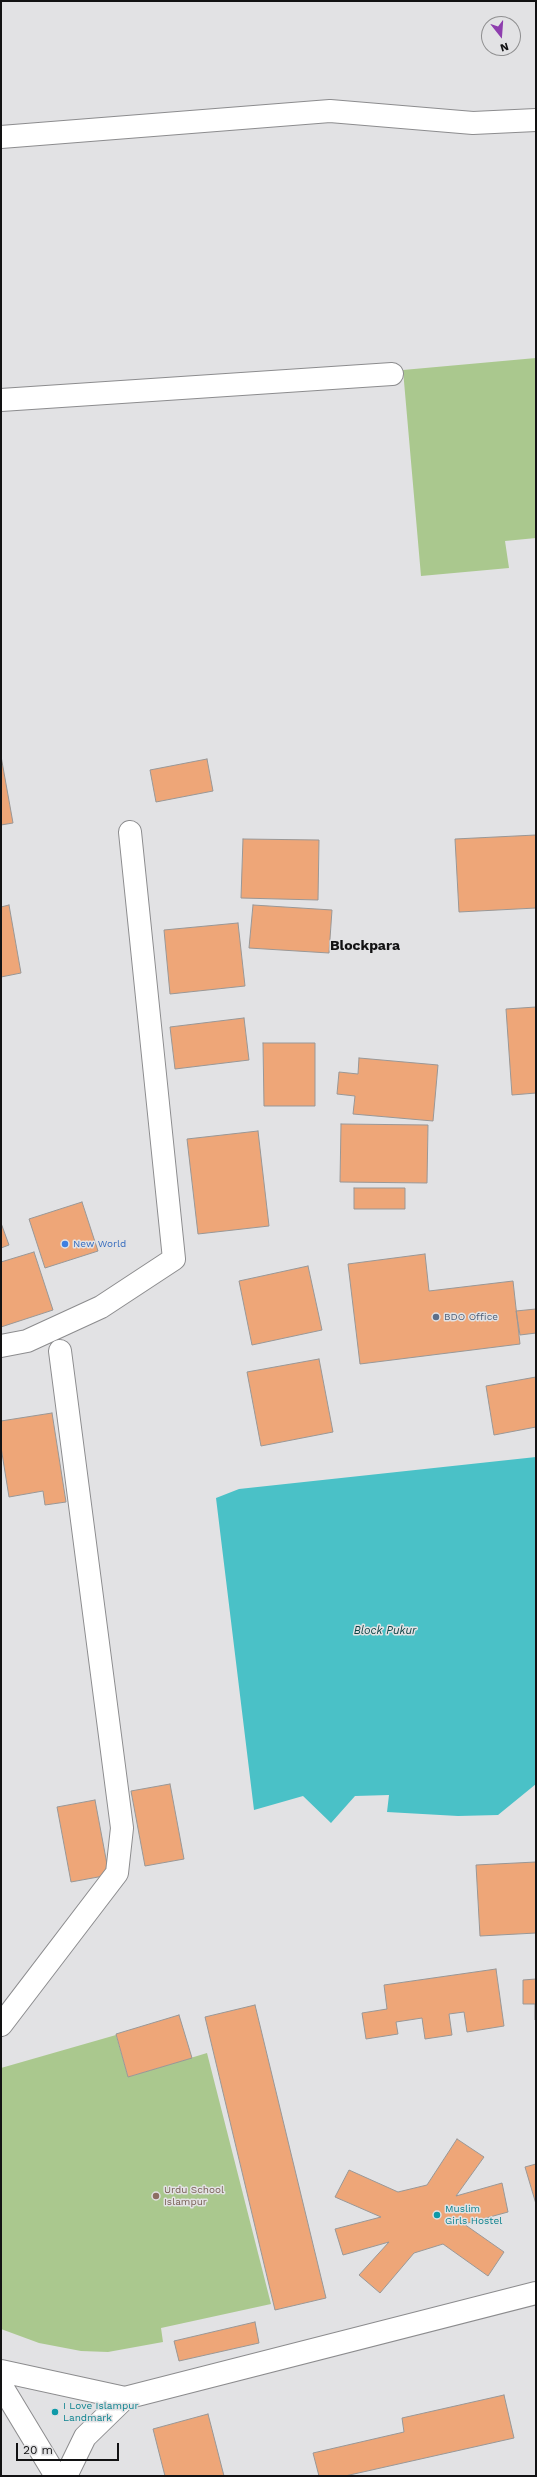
<!DOCTYPE html>
<html>
<head>
<meta charset="utf-8">
<style>
	body { margin:0 }
	#map { position:relative; width:537px; height:2477px; overflow:hidden; background:#e2e2e4; font-family:"Work Sans",sans-serif }
	canvas { display:block }
	.frame { position:absolute; inset:0; border:2px solid #121213; pointer-events:none }
	.north { position:absolute; left:481px; top:16px; width:40px; height:40px; box-sizing:border-box; background:#e2e2e4; border:1px solid #8f8f90; border-radius:50%; rotate:163deg; font-size:11px; font-weight:700; line-height:16px; text-align:center; color:#121213 }
	.north::after { content:''; display:block; margin:auto; width:14px; height:18px; background:#8e3eae; clip-path:polygon(50% 0,100% 100%,50% 72%,0 100%) }
	.scale { position:absolute; left:16px; top:2443px; width:103px; height:18px; box-sizing:border-box; border:2px solid #121213; border-top:0; padding-left:5px; font-size:12px; line-height:14px; white-space:nowrap; color:#121213; -webkit-text-stroke:3px #e2e2e4; paint-order:stroke }
</style>
</head>
<body>
<div id="map">
<canvas width="537" height="2477"></canvas>
<div class="frame"></div>
<div class="north">N</div>
<div class="scale">20 m</div>
</div>
<script>
const g = document.querySelector('canvas').getContext('2d');
g.lineJoin = 'round';
function fillPath(path, color) { g.fillStyle = color; g.fill(path, 'evenodd'); }
const poly = rows => new Path2D(rows.map(r => 'M' + r).join(''));
function stroke(path, color, width, dash) { g.strokeStyle = color; g.lineWidth = width; g.lineCap = dash ? 'butt' : 'round'; g.setLineDash(dash || []); g.stroke(path); }
function write(font, color, halo, rows, align = 'center') {
  g.font = font + ' "Work Sans",sans-serif'; g.lineWidth = 3; g.setLineDash([]); g.textBaseline = 'middle'; g.strokeStyle = halo; g.fillStyle = color; for (const [text, x, y, turn = 0] of rows) {
    g.save(); g.translate(x, y); g.rotate((+turn || 0) * Math.PI / 180); g.textAlign = isNaN(turn) ? turn : align; if (halo) g.strokeText(text, 0, 0); g.fillText(text, 0, 0); g.restore();
  }
}
const green = poly([
	[536,358,536,538,505,541,509,568,421,576,403,370],
	[116,2035,128,2077,207,2053,271,2304,161,2328,163,2342,108,2352,81,2351,39,2343,1,2329,1,2068]
]);
const water = poly([
	[536,1457,536,1784,498,1815,458,1816,387,1812,389,1795,355,1796,331,1823,303,1796,254,1810,216,1498,239,1489]
]);
const building = poly([
	[1,756,13,823,1,825,1,756],
	[207,759,213,791,156,802,150,770,207,759],
	[536,835,536,908,459,912,455,839,536,835],
	[243,839,319,840,318,900,241,898,243,839],
	[9,905,21,973,1,977,1,907,9,905],
	[253,905,332,910,329,953,249,948,253,905],
	[238,923,245,986,170,994,164,930,238,923],
	[536,1007,536,1093,512,1095,506,1009,536,1007],
	[244,1018,249,1060,175,1069,170,1027,244,1018],
	[263,1043,315,1043,315,1106,264,1106,263,1043],
	[359,1058,438,1065,433,1121,353,1114,355,1096,337,1094,339,1072,358,1074,359,1058],
	[341,1124,428,1125,427,1183,340,1182,341,1124],
	[258,1131,269,1226,198,1234,187,1139,258,1131],
	[354,1188,405,1188,405,1209,354,1209,354,1188],
	[82,1202,98,1251,45,1268,29,1219,82,1202],
	[1,1223,9,1245,1,1248,1,1223],
	[34,1252,53,1310,1,1327,1,1262,34,1252],
	[425,1254,429,1291,513,1281,520,1344,360,1364,348,1264,425,1254],
	[308,1266,322,1330,252,1345,239,1281,308,1266],
	[536,1309,536,1333,520,1335,516,1311,536,1309],
	[319,1359,333,1432,261,1446,247,1372,319,1359],
	[536,1377,536,1427,494,1435,486,1386,536,1377],
	[52,1413,66,1502,45,1505,43,1491,9,1497,1,1447,1,1421,52,1413],
	[170,1784,184,1859,145,1866,131,1791,170,1784],
	[95,1800,109,1875,71,1882,57,1807,95,1800],
	[536,1862,536,1933,480,1936,476,1865,536,1862],
	[496,1969,504,2026,467,2032,464,2012,449,2014,452,2035,425,2039,422,2018,396,2022,398,2034,366,2039,362,2013,387,2009,384,1985,496,1969],
	[536,1979,536,2020,535,2020,535,2004,523,2004,523,1980,536,1979],
	[255,2005,326,2298,275,2310,205,2017,255,2005],
	[179,2015,192,2058,128,2077,116,2034,179,2015],
	[457,2139,484,2157,456,2196,502,2183,508,2212,464,2224,504,2252,488,2276,443,2244,414,2253,380,2293,359,2275,389,2242,343,2255,335,2229,381,2217,335,2197,349,2170,398,2192,427,2185,457,2139],
	[536,2164,536,2204,525,2167,536,2164],
	[255,2322,259,2343,179,2361,174,2341,255,2322],
	[504,2395,514,2438,345,2476,319,2476,313,2453,404,2432,402,2418,504,2395],
	[208,2414,224,2476,165,2476,153,2429,208,2414]
]);
const minor = poly([
	[1,137,330,111,473,123,536,120],
	[1,400,392,374],
	[1,1346,27,1341,101,1307,174,1259,130,832],
	[1,2025,117,1873,122,1828,60,1351],
	[1,2371,125,2398,536,2293],
	[1,2385,56,2476],
	[66,2476,85,2437,125,2398]
]);
const markers = [
	[65,1244,4,"#3f7fe0"],
	[436,1317,4,"#5c6f8a"],
	[156,2196,4,"#8d6e63"],
	[437,2215,4,"#0f9aa8"],
	[55,2412,4,"#0f9aa8"]
];
const shopNames = [
	["New World",73,1244]
];
const serviceNames = [
	["BDO Office",444,1317]
];
const educationNames = [
	["Urdu School",164,2190],
	["Islampur",164,2202]
];
const cultureNames = [
	["Muslim",445,2209],
	["Girls Hostel",445,2221],
	["I Love Islampur",63,2406],
	["Landmark",63,2418]
];
const waterNames = [
	["Block Pukur",385,1631]
];
const districtNames = [
	["Blockpara",365,946]
];
fillPath(green, '#aac88e');
fillPath(water, '#4ac1c7');
fillPath(building, '#eea678');
stroke(building, '#999796', 1);
stroke(minor, '#8c8c8e', 24);
stroke(minor, '#fff', 22);
for (const [x, y, r, color] of markers) { const dot = new Path2D(); dot.arc(x, y, r, 0, 2 * Math.PI); g.fillStyle = color; g.fill(dot); stroke(dot, '#e2e2e4', 1.5); }
write('10px', '#366cbe', '#e2e2e4', shopNames, 'left');
write('10px', '#4e5e75', '#e2e2e4', serviceNames, 'left');
write('10px', '#785e54', '#e2e2e4', educationNames, 'left');
write('10px', '#0d838f', '#e2e2e4', cultureNames, 'left');
write('italic 11px', '#0c4345', '#e2e2e4', waterNames);
write('bold 14px', '#121213', '#e2e2e4', districtNames);
</script>
</body>
</html>
